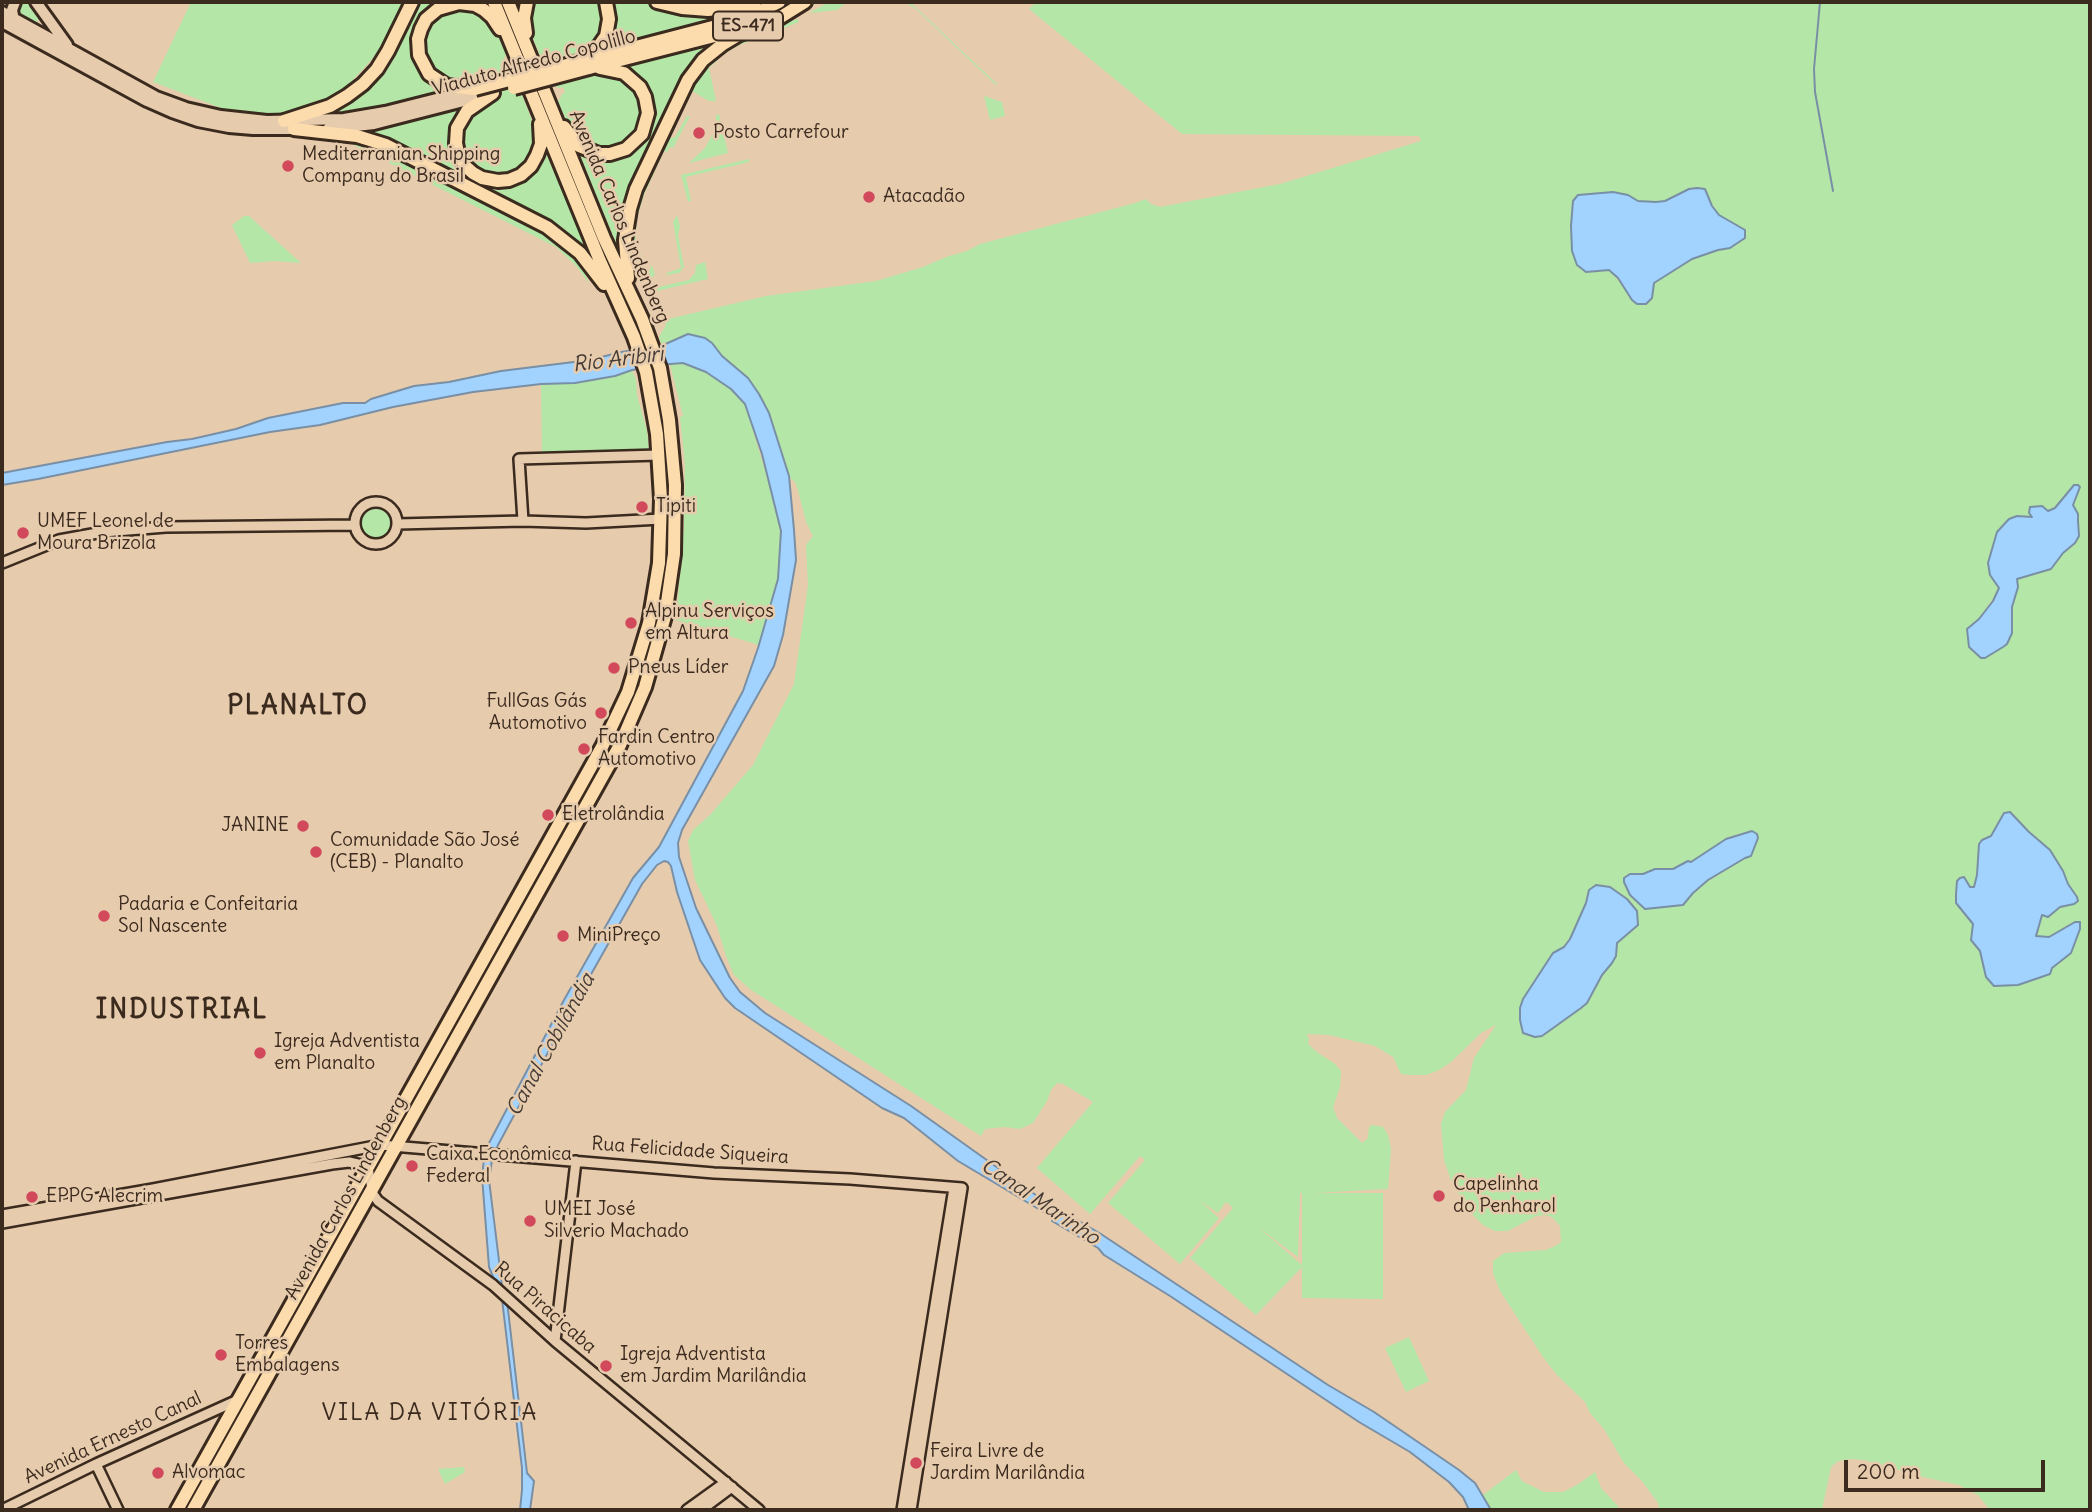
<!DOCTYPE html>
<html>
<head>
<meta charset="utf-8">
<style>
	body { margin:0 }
	#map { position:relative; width:2092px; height:1512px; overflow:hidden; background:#e6cbad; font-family:Delius,sans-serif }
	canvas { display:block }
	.frame { position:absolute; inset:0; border:4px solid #3b2a1e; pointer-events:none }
	.scale { position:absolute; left:1844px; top:1460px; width:201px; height:32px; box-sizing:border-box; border:4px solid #3b2a1e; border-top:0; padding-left:9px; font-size:21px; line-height:24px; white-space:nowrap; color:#3b2a1e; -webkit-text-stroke:5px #e6cbad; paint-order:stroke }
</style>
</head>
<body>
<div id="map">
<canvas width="2092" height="1512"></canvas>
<div class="frame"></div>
<div class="scale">200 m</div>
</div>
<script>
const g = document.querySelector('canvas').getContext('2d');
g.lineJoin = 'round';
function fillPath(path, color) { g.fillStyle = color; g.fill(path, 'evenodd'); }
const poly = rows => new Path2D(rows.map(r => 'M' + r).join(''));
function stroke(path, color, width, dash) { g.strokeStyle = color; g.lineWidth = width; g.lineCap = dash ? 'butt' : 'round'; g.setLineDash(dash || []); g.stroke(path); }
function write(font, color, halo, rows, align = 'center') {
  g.font = font + ' Delius,sans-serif'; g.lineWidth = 5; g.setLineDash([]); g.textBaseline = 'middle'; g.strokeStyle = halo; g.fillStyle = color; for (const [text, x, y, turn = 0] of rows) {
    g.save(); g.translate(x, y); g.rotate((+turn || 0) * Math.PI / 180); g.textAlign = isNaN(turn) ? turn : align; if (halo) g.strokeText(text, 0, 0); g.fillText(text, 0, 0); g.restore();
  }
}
const green = poly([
	[21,2,29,2,38,12,39,16,37,23,34,25,18,16,16,7],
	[191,2,335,2,344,4,351,2,405,2,391,30,374,57,352,81,329,100,316,105,301,110,273,115,229,111,153,82],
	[416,2,444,2,427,25,444,9,474,9,496,28,506,54,503,62,500,64,502,69,506,69,513,72,537,133,533,157,501,185,544,149,591,259,582,250,353,132,355,113,324,114,358,93],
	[499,2,502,2,603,249,632,309,645,348,597,241],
	[531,2,646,2,655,5,752,8,720,39,667,113,620,253,578,150,617,149,592,148,572,132,558,102,562,94,565,92,563,87,559,88,552,85,530,31,528,10],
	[829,2,846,3,837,10,809,13],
	[905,2,910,2,997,84,996,85,916,9],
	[1036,2,2090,2,2090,1510,1990,1510,1978,1495,1959,1485,1923,1477,1864,1460,1850,1459,1838,1461,1831,1467,1822,1510,1659,1510,1658,1503,1642,1481,1624,1463,1604,1429,1590,1413,1585,1402,1557,1375,1543,1357,1500,1291,1493,1273,1493,1261,1504,1253,1546,1250,1557,1245,1561,1242,1560,1226,1552,1217,1545,1215,1536,1216,1508,1231,1495,1231,1483,1225,1470,1212,1452,1183,1444,1160,1441,1124,1445,1112,1466,1090,1474,1058,1496,1025,1481,1033,1451,1062,1439,1070,1426,1075,1410,1075,1401,1074,1393,1057,1375,1046,1329,1035,1307,1034,1309,1039,1308,1044,1317,1052,1335,1064,1341,1071,1340,1087,1333,1107,1337,1118,1362,1143,1368,1138,1369,1127,1372,1125,1383,1127,1388,1135,1391,1149,1388,1189,1314,1193,1383,1193,1383,1299,1302,1298,1302,1267,1256,1315,1190,1258,1233,1208,1226,1202,1218,1213,1200,1201,1219,1218,1180,1264,1108,1203,1145,1160,1140,1156,1090,1214,1037,1168,1093,1102,1063,1084,1057,1083,1051,1090,1047,1101,1033,1123,1020,1129,1004,1127,985,1129,981,1136,751,990,734,975,726,956,717,926,695,880,688,841,693,830,710,815,753,765,794,684,808,585,806,545,813,536,806,522,798,490,795,482,789,477,769,413,748,378,722,356,712,343,688,334,662,346,659,337,666,325,664,320,766,296,876,281,923,267,946,257,967,251,980,244,1135,203,1146,199,1151,204,1160,207,1280,184,1421,141,1419,136,1182,134,1029,9],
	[1689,189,1708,194,1712,206,1719,215,1745,230,1745,238,1730,248,1718,250,1692,259,1653,283,1652,298,1637,304,1609,269,1586,272,1577,265,1572,251,1573,201,1628,195,1638,201,1656,202,1665,201],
	[2070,489,2078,493,2073,505,2078,521,2079,536,2075,543,2063,553,2051,569,2017,579,2018,587,2012,607,2012,633,2007,644,1985,658,1978,656,1978,653,1969,647,1967,630,1979,619,1997,593,1999,587,1990,575,1990,556,1994,542,2004,523,2017,516,2033,517,2044,508,2048,511,2055,508],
	[2012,813,2023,827,2050,850,2063,871,2068,884,2077,897,2074,904,2060,907,2048,917,2042,915,2036,936,2049,938,2071,923,2077,935,2076,943,2068,956,2052,968,2050,974,2018,985,1994,986,1986,977,1980,951,1971,939,1973,924,1956,902,1957,882,1964,877,1970,887,1973,887,1977,875,1979,844,1991,837],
	[1745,833,1758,838,1755,848,1742,860,1700,886,1683,905,1663,907,1630,874,1643,874,1655,869,1673,869,1688,861,1696,860,1732,836],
	[1610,887,1622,894,1633,904,1625,937,1617,943,1616,956,1612,963,1602,975,1587,1003,1573,1012,1531,985,1553,953,1564,947,1570,939,1586,903,1587,895],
	[1300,1193,1302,1193,1302,1265,1259,1228,1298,1257],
	[798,19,799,22,737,46,724,54,709,68,716,101,709,101,692,91,670,138,675,137,687,116,690,116,673,148,670,147,667,152,664,151,644,195,637,218,635,248,645,261,644,265,640,271,643,277,648,273,652,265,655,275,650,279,640,281,640,279,636,279,632,243,636,213,642,194,680,113,678,110,685,95,710,62,734,43,773,27],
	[984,96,1002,102,1005,116,990,120],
	[719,114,728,153,689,163,705,148,716,128,716,115],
	[313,139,342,140,363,144,385,151,444,181,443,183,551,238,567,250,582,267,588,274,586,276,589,284,578,268,556,247,348,142],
	[749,159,749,162,686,177,691,201,688,202,681,175],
	[677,215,680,227,678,235,684,267,679,273,666,275,667,273,681,268,673,222],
	[244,216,249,216,301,263,275,261,250,263,232,225],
	[705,262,708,279,653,292,650,295,649,292,654,288,689,280,695,273,696,265],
	[683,363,696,366,706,372,731,389,745,404,779,517,781,531,778,579,759,645,676,620,684,526,685,464,680,417,683,416,670,364],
	[632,370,636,380,637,395,647,431,649,451,542,454,541,384,575,383,615,376],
	'360 522a17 17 0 1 1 34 0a17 17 0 1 1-34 0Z',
	[669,522,667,564,661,605,643,675,614,742,573,817,571,816,616,732,640,674,654,624,666,524],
	[366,1184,367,1189,187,1510,184,1510],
	[1409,1337,1429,1381,1406,1392,1385,1348],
	[464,1467,465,1472,445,1484,438,1469],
	[1516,1470,1522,1481,1544,1492,1563,1492,1577,1485,1595,1472,1601,1488,1618,1506,1618,1510,1491,1510,1483,1495]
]);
const water = poly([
	[1697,188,1705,189,1712,206,1719,215,1745,230,1745,238,1730,248,1718,250,1692,259,1654,283,1652,298,1646,304,1637,304,1632,300,1618,278,1609,270,1586,272,1577,265,1572,251,1571,226,1573,201,1578,195,1613,192,1628,195,1638,201,1656,202,1665,201,1689,189,1697,188],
	[688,334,705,338,712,343,722,356,748,378,759,394,769,413,789,476,794,530,796,560,783,635,774,666,682,830,678,843,679,857,696,908,730,978,740,992,765,1013,911,1106,1040,1198,1101,1234,1328,1385,1374,1412,1459,1470,1475,1483,1491,1510,1469,1510,1463,1497,1449,1482,1410,1452,1359,1422,1170,1296,1104,1255,1098,1248,1052,1221,1052,1217,958,1161,904,1118,882,1108,735,1008,725,998,700,960,677,892,671,866,668,862,664,861,657,865,642,884,572,1008,498,1145,492,1160,489,1180,502,1285,507,1301,527,1473,534,1481,530,1510,520,1510,522,1490,522,1468,502,1299,489,1267,482,1176,484,1159,488,1145,564,1000,633,878,659,847,743,691,758,648,778,579,781,531,762,454,745,404,731,389,706,372,683,363,670,364,632,370,615,376,575,383,541,384,473,392,393,407,320,425,270,432,38,479,2,485,2,473,167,442,192,439,236,429,268,418,343,403,365,403,371,399,414,386,449,382,501,371,590,360,621,352,661,346,688,334],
	[2074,485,2078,485,2080,487,2073,505,2078,514,2078,521,2079,536,2075,543,2063,553,2051,569,2017,579,2018,587,2012,607,2012,633,2007,644,2003,647,1985,658,1981,658,1969,647,1967,629,1979,619,1993,601,1999,588,1990,575,1988,563,1997,532,2009,519,2017,516,2032,517,2029,513,2030,507,2042,506,2048,511,2055,508,2074,485],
	[2010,812,2029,832,2050,850,2063,871,2068,884,2077,897,2078,901,2074,904,2060,907,2048,917,2042,915,2036,936,2049,937,2075,922,2080,922,2080,929,2071,953,2052,968,2050,974,2018,985,1994,986,1986,977,1980,951,1971,940,1973,924,1956,903,1956,894,1957,881,1960,878,1964,877,1970,887,1974,887,1977,875,1979,844,1982,840,1991,836,2004,813,2010,812],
	[1752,831,1757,834,1758,838,1751,856,1745,858,1708,880,1693,893,1683,905,1645,909,1630,895,1624,882,1624,878,1630,874,1643,874,1655,869,1673,869,1688,861,1691,862,1726,839,1752,831],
	[1596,885,1610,887,1627,899,1637,911,1638,925,1617,943,1616,956,1612,963,1602,975,1587,1003,1581,1008,1542,1036,1535,1037,1523,1033,1520,1020,1520,1008,1523,999,1553,953,1564,947,1570,939,1586,903,1589,890,1596,885]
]);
const stream = poly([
	[1820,2,1814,69,1815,92,1833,191]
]);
const tertiary = poly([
	'355 523a21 21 0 1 1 42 0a21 21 0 1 1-42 0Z',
	[523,521,519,459,659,455],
	[397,524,523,521,586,523,661,519],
	[2,563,59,540,103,532,166,527,355,525],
	[2,1215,153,1189,380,1145,714,1173,850,1179,962,1188,911,1510],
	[2,1223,332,1164,349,1162,362,1165,368,1168,373,1194,378,1201,493,1285,555,1341,759,1510],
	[555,1341,576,1161],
	[96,1464,118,1510],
	[2,1510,96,1464,240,1399],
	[687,1510,726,1482],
	[701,1510,732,1487],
	[902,1510,954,1188]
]);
const secondary = poly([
	[36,2,67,45],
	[2,12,156,97,186,108,221,116,267,121,344,119,385,112,472,90],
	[14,21,12,10,15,2],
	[2,22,147,101,172,112,198,121,229,127,253,129,302,129],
	[328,129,374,124,487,95]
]);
const primary = poly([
	[657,2,682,8,708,10,735,7,755,2],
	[526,33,524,18,527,2],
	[585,59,599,46,606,36,609,19,606,2],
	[582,61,728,23,759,12,779,2],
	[589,68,738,30],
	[475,89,447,86,429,74,419,55,418,39,421,29,426,19,438,9,459,3,475,5,484,10,492,17,500,29],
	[493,93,467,111,457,128,456,143,458,153,465,166,473,173,482,178,498,181,509,180,521,175,531,166,537,155,541,144,540,124],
	[284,121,330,106,347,96,363,84,377,69,388,51,412,2],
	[564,127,579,146,599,154,610,154,626,149,642,134,648,113,645,97,640,87,624,73,600,68],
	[294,129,357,136,386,145,547,227,580,253,604,284],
	[628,278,625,240,630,209,636,189,688,80,703,60,723,44,738,35,776,20,805,2],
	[177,1510,602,747,628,692,649,623,659,563,661,499,657,434,646,372,634,337,600,261,494,2],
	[193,1510,620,745,645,687,665,616,674,554,675,485,669,420,660,368,642,319,604,238,508,2]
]);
const primaryBridge = poly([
	[514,88,589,68],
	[475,89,582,61]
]);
const markers = [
	[699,133,7,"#d1495b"],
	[288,166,7,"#d1495b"],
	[869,197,7,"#d1495b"],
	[642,507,7,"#d1495b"],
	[23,533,7,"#d1495b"],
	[631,623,7,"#d1495b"],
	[614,668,7,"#d1495b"],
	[601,713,7,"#d1495b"],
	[584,749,7,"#d1495b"],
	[548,815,7,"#d1495b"],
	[303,826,7,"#d1495b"],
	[316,852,7,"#d1495b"],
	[104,916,7,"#d1495b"],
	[563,936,7,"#d1495b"],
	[260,1053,7,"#d1495b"],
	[412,1166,7,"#d1495b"],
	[1439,1196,7,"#d1495b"],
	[32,1197,7,"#d1495b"],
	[530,1221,7,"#d1495b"],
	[221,1355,7,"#d1495b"],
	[606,1366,7,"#d1495b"],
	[916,1463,7,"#d1495b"],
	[158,1473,7,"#d1495b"]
];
const shields = [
	[748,26,70]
];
const shieldNames = [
	["ES-471",748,26]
];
const streetNames = [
	["Viaduto Alfredo Copolillo",534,63,-15],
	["Avenida Carlos Lindenberg",619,217,67],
	["Rua Felicidade Siqueira",690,1151,4],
	["Avenida Carlos Lindenberg",346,1198,-61],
	["Rua Piracicaba",545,1308,41],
	["Avenida Ernesto Canal",113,1438,-25]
];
const poiNames = [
	["Posto Carrefour",713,133],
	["Mediterranian Shipping",302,155],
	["Company do Brasil",302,177],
	["Atacadão",883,197],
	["Tipiti",656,507],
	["UMEF Leonel de",37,522],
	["Moura Brizola",37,544],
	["Alpinu Serviços",645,612],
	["em Altura",645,634],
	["Pneus Líder",628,668],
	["FullGas Gás",587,702,"right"],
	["Automotivo",587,724,"right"],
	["Fardin Centro",598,738],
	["Automotivo",598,760],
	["Eletrolândia",562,815],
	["JANINE",289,826,"right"],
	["Comunidade São José",330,841],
	["(CEB) - Planalto",330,863],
	["Padaria e Confeitaria",118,905],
	["Sol Nascente",118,927],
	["MiniPreço",577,936],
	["Igreja Adventista",274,1042],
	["em Planalto",274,1064],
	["Caixa Econômica",426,1155],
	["Federal",426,1177],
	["Capelinha",1453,1185],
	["do Penharol",1453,1207],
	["EPPG Alecrim",46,1197],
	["UMEI José",544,1210],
	["Silverio Machado",544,1232],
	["Torres",235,1344],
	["Embalagens",235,1366],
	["Igreja Adventista",620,1355],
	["em Jardim Marilândia",620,1377],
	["Feira Livre de",930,1452],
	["Jardim Marilândia",930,1474],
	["Alvomac",172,1473]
];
const waterNames = [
	["Rio Aribiri",618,360,-7],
	["Canal Cobilândia",551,1045,-61],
	["Canal Marinho",1040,1202,34]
];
const quarterNames = [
	["VILA DA VITÓRIA",430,1413]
];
const districtNames = [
	["PLANALTO",298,707],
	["INDUSTRIAL",182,1011]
];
fillPath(green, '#b3e6a7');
fillPath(water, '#a2d3ff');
stroke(water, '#798fa5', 2);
stroke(stream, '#798fa5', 2);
stroke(tertiary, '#3b2a1e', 14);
stroke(secondary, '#3b2a1e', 16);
stroke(primary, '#3b2a1e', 18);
stroke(tertiary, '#e6cbad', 9);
stroke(secondary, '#e6cbad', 10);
stroke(primary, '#fcdcac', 12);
stroke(primaryBridge, '#3b2a1e', 18, []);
stroke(primaryBridge, '#fcdcac', 12);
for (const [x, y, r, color] of markers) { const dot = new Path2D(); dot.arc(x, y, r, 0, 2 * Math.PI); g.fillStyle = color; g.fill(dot); stroke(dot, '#e6cbad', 2.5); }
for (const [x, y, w] of shields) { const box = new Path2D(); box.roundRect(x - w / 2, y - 14.5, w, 29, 5); g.fillStyle = '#e6cbad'; g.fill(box); stroke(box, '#3b2a1e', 2); }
write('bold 18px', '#3b2a1e', null, shieldNames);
write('19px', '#3b2a1e', '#e6cbad', streetNames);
write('19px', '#3b2a1e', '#e6cbad', poiNames, 'left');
write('italic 21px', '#453b34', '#e6cbad', waterNames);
g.letterSpacing = '2px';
write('23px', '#3b2a1e', '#e6cbad', quarterNames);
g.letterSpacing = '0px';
g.letterSpacing = '2px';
write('bold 26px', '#3b2a1e', '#e6cbad', districtNames);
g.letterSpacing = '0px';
</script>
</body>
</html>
